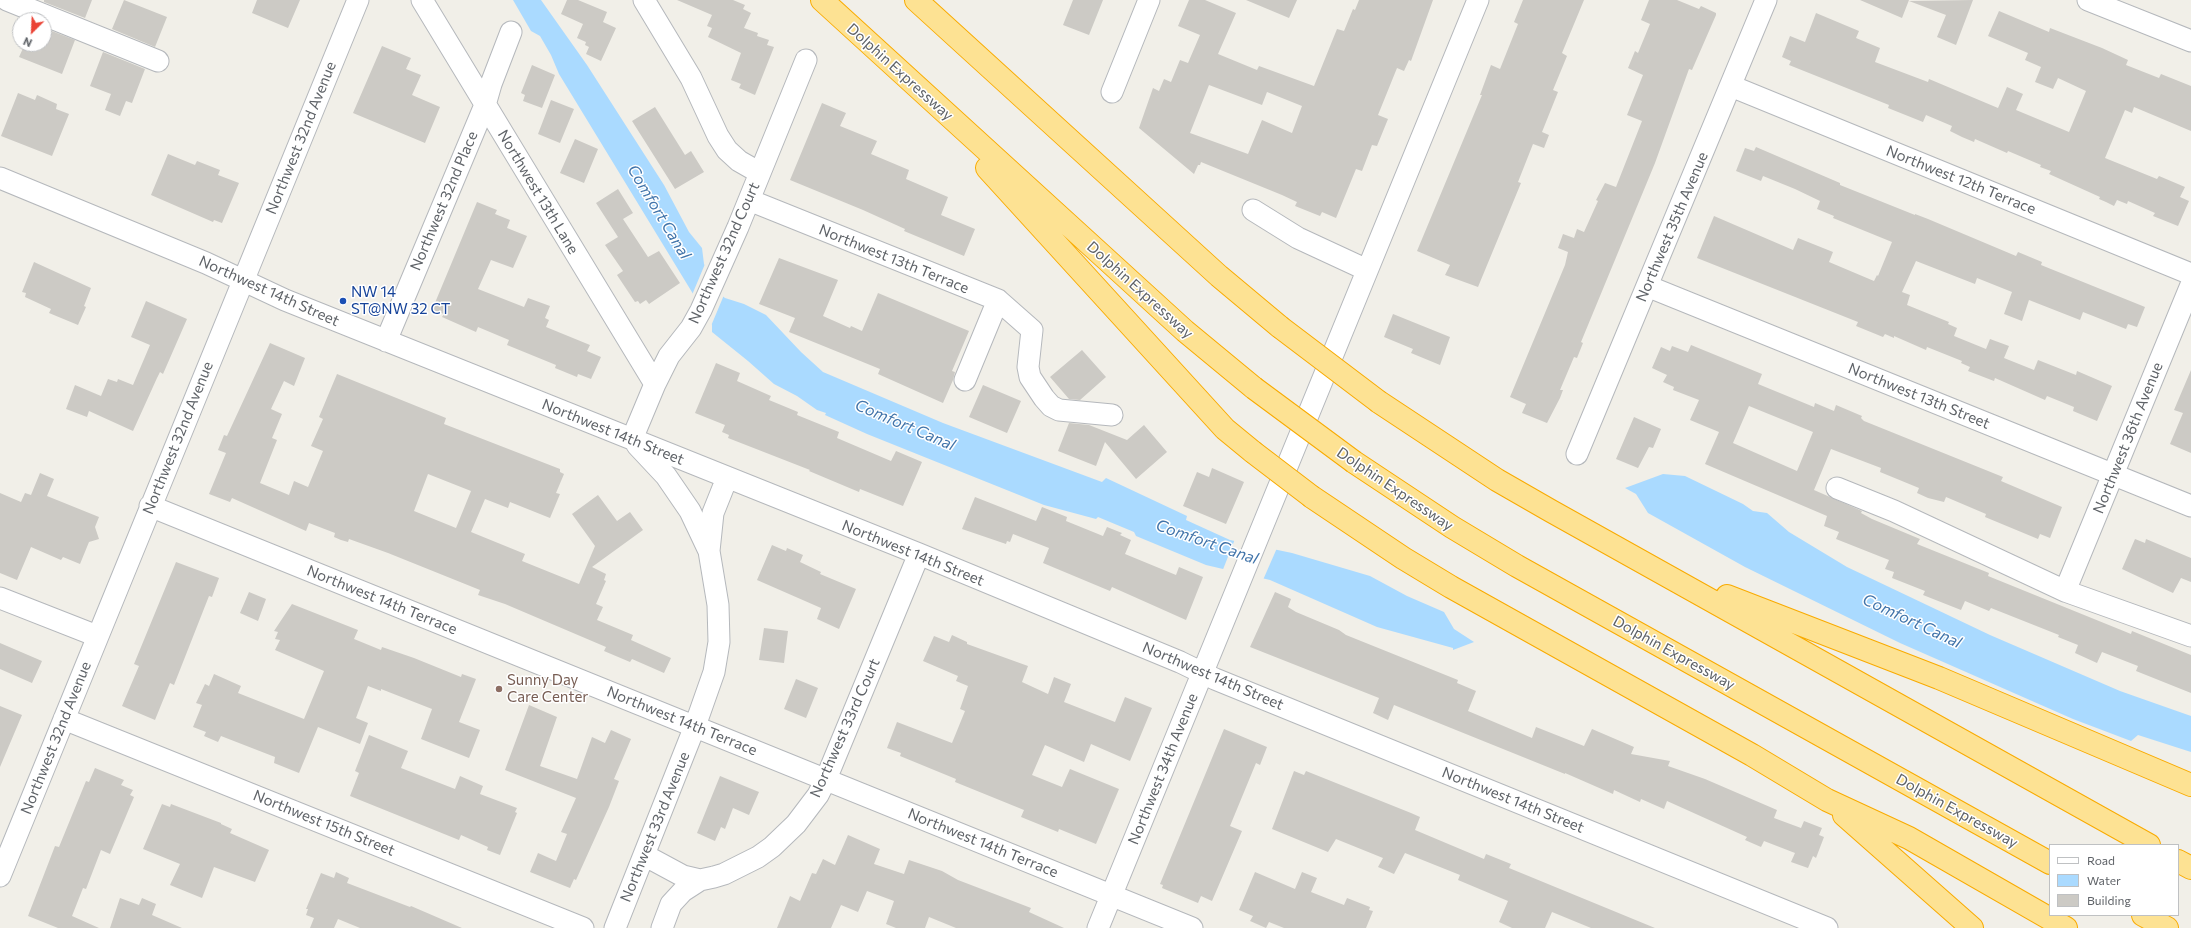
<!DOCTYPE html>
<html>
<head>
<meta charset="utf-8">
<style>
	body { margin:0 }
	#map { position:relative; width:2191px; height:928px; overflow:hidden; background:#f1efe8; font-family:Commissioner,sans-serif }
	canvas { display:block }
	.legend { position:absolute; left:2049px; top:844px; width:130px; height:72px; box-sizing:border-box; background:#fff; border:1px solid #bfc1c3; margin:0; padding:5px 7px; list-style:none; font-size:12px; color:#5f6368 }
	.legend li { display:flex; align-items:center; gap:8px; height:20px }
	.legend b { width:20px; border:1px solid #bfc1c3 }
	.north { position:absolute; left:12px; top:12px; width:40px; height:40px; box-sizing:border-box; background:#fff; border:1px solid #bfc1c3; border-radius:50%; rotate:204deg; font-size:11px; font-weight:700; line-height:16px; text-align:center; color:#5f6368 }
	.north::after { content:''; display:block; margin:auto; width:14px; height:18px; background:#ea4335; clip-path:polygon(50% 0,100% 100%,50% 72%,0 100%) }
</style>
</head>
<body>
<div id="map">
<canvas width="2191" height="928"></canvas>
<ul class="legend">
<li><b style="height:5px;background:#fff"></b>Road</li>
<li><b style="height:11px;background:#aadaff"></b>Water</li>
<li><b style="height:11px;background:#cccac5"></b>Building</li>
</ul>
<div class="north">N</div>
</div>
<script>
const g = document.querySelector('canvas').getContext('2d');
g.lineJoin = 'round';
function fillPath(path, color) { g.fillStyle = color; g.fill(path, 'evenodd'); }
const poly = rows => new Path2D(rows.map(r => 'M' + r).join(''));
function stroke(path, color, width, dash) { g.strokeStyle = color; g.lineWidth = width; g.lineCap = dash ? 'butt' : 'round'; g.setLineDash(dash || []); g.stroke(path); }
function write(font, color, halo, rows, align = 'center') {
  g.font = font + ' Commissioner,sans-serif'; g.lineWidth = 3; g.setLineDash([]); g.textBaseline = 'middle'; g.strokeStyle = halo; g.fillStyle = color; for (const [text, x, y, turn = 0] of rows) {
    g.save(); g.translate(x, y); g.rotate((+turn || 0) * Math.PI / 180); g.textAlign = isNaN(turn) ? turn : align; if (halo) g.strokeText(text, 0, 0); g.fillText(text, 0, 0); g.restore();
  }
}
const water = poly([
	[513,0,541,0,587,65,664,185,689,232,702,248,704,264,719,293,725,298,744,304,766,315,801,352,823,372,943,423,1102,482,1106,478,1187,516,1186,520,1230,540,1292,553,1370,576,1407,596,1444,612,1454,629,1474,642,1453,650,1453,648,1377,627,1270,580,1206,565,1136,536,1134,532,1098,517,1096,519,1044,505,867,434,825,415,826,413,817,410,797,396,774,384,748,361,712,332,712,325,559,74,551,55,540,36,531,31],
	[1663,474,1685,476,1743,504,1753,511,1767,513,1789,532,1847,567,1990,635,2120,691,2191,716,2191,752,2138,735,2131,741,2073,719,1900,643,1745,567,1648,513,1636,494,1625,488]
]);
const pier = poly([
	[705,264,720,292,724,295,711,326,692,295],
	[1235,539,1277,548,1263,580,1222,572]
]);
const building = poly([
	[44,0,92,0,85,18,44,2],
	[124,0,167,17,155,47,112,29],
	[257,0,300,0,288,28,252,13],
	[567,0,578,0,607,12,603,22,616,28,601,61,586,54,589,47,585,45,586,42,577,38,583,24,561,14],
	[677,0,733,0,745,5,743,9,751,13,744,28,758,33,757,36,769,40,767,45,774,47,755,95,739,88,741,84,731,80,741,53,708,37,712,28,707,26,712,15],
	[1073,0,1103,0,1089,35,1063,25],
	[1189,0,1205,0,1236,13,1218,54,1257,70,1259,66,1314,86,1337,29,1344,31,1353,9,1355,10,1359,0,1433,0,1411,61,1409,60,1404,71,1397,68,1378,115,1388,119,1377,146,1372,145,1362,171,1356,169,1336,218,1322,212,1320,216,1295,206,1297,202,1282,195,1201,162,1200,165,1198,165,1194,174,1139,128,1153,88,1159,91,1164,79,1171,82,1180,60,1188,63,1200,35,1178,26],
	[1209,85,1262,105,1267,92,1302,106,1292,133,1262,120,1248,154,1190,133],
	[1246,0,1297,0,1289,18],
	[1523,0,1584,0,1562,53,1567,56,1553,90,1558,92,1542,132,1549,135,1544,148,1533,144,1518,182,1521,183,1478,287,1445,275,1450,265,1417,251,1482,95,1480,95,1491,65,1500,69,1518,24,1514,22],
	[1649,0,1677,0,1699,9,1701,6,1716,13,1716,15,1692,70,1689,69,1655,163,1581,342,1583,343,1577,358,1574,357,1560,390,1563,390,1560,398,1547,423,1522,413,1526,404,1510,397,1565,265,1568,252,1558,248,1563,234,1574,238,1577,229,1584,232,1598,201,1596,200,1605,183,1616,187,1642,121,1627,115,1643,75,1628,68,1635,51,1638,53,1650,24,1641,20],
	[1860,0,1909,0,1902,18],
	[1973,0,1956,45,1937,37,1946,15,1909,1],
	[1999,11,2049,32,2050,28,2102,48,2128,60,2126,65,2159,78,2161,74,2191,86,2191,131,2134,107,2132,113,2125,110,2105,158,2157,179,2159,176,2185,187,2180,197,2189,201,2178,226,2153,216,2155,213,2128,201,2127,204,2117,200,2114,206,2106,202,2099,199,2100,197,2049,174,2051,171,2040,167,2041,165,2008,151,2007,153,1975,139,1974,142,1962,137,1950,131,1952,126,1926,115,1923,122,1888,108,1889,105,1789,65,1791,61,1782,57,1790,36,1805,42,1816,13,1859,31,1856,38,1880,48,1875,62,1928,82,1929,79,1998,108,2007,87,2023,94,2016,110,2069,132,2086,91,2058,78,2053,89,2035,82,2041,67,2025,60,2028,53,1988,36],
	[44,28,75,40,62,74,19,57,25,44,44,44],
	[382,46,411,58,406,69,421,75,412,95,440,107,425,143,353,113],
	[103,52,145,69,132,103,126,101,120,116,105,110,111,94,90,86],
	[532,65,555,75,542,108,523,101,525,95,521,93],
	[18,93,35,100,37,95,57,104,56,109,69,114,52,156,1,136],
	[551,100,574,109,560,143,538,134],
	[822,103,846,113,840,126,877,141,871,154,909,170,906,179,948,197,941,215,975,229,964,256,904,231,905,229,863,210,790,180],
	[655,107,685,155,691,151,704,172,675,189,632,121],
	[575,139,598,149,584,183,560,173],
	[1756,147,1840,183,1840,185,1915,215,1915,214,1928,219,2016,256,2018,252,2042,262,2041,265,2145,307,2137,327,2128,324,2126,329,2083,312,2080,320,2029,300,2022,321,2004,314,2012,292,1977,278,1975,284,1916,261,1902,292,1910,295,1907,305,1949,322,1948,324,1957,328,1954,336,1986,349,1990,339,2009,346,2004,358,2034,370,2038,360,2076,375,2077,371,2112,386,2097,421,2073,411,2074,407,2047,396,2045,400,1995,378,1994,381,1968,371,1970,367,1961,363,1962,361,1927,347,1926,350,1894,336,1894,338,1885,334,1883,337,1856,326,1858,322,1697,258,1714,216,1793,250,1798,238,1833,252,1829,262,1874,281,1877,275,1878,276,1892,242,1833,218,1834,216,1817,209,1820,201,1795,189,1763,176,1761,181,1736,171,1745,148,1754,151],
	[168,154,195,165,197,161,220,170,218,175,239,183,222,223,214,220,213,222,151,195],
	[618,189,633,213,623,219,648,257,659,251,680,283,649,304,646,300,640,304,638,301,635,302,617,275,623,271,605,245,618,237,596,203],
	[477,202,497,210,495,214,510,220,507,228,527,236,513,268,491,260,478,289,524,307,528,298,550,306,545,318,549,320,546,327,590,345,587,351,601,357,591,379,578,374,577,377,555,368,556,365,507,345,509,340,478,327,476,332,442,317,444,314,432,310],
	[779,258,838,280,823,316,850,328,851,326,862,331,878,293,969,331,952,371,955,372,953,380,943,403,878,374,880,369,789,332,795,318,759,304],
	[34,262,91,288,84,306,86,307,78,325,49,313,51,309,25,297,26,293,22,292],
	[146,301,187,319,163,374,160,372,157,378,133,431,89,411,87,417,66,409,75,385,101,396,108,379,117,382,118,379,133,385,150,345,131,337],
	[1393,314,1450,337,1440,365,1411,353,1413,349,1384,337],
	[270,343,305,358,294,386,284,381,271,409,282,414,272,438,277,440,260,483,289,495,294,481,308,487,323,451,311,446,323,419,319,417,337,374,446,418,444,424,560,469,560,472,564,474,556,493,560,494,550,518,510,502,508,508,485,499,471,532,525,554,522,561,579,584,595,546,572,514,598,495,617,521,630,512,643,530,592,567,606,574,604,580,606,581,596,604,603,607,597,620,633,635,631,640,671,658,664,673,632,659,630,662,604,651,606,647,505,604,478,595,480,590,388,553,349,539,348,542,341,540,334,537,335,533,309,523,306,531,232,498,230,502,209,494,226,453,218,450,224,435,227,436],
	[428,474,471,491,456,528,414,511],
	[1691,345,1762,374,1758,384,1814,407,1815,403,1834,411,1836,405,1862,416,1861,418,1864,421,2003,477,2001,481,2062,507,2050,538,2040,534,2038,539,1985,517,1986,514,1946,497,1944,502,1928,498,1917,493,1919,488,1880,472,1881,468,1831,449,1814,490,1862,511,1861,513,1872,519,1920,539,1917,544,1989,573,1988,576,2131,634,2132,631,2191,655,2191,693,2136,671,2138,666,2102,652,2097,663,2075,653,2078,645,2058,637,2059,635,1991,608,1989,611,1965,601,1961,610,1923,595,1925,591,1892,578,1894,572,1885,569,1889,560,1836,539,1839,532,1824,526,1827,516,1705,464,1719,432,1690,420,1699,400,1673,390,1674,387,1663,382,1667,375,1652,368,1661,347,1670,351,1672,346,1688,352],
	[1749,406,1813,432,1797,471,1733,443],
	[1082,350,1106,377,1080,400,1069,399,1050,377],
	[716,363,740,373,737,381,771,396,769,400,798,412,797,415,839,432,837,438,891,461,896,451,922,462,903,506,860,489,859,492,809,471,810,470,728,438,729,435,722,432,725,425,695,413],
	[2191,370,2191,453,2170,444,2183,413,2174,410],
	[983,385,1021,401,1007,433,969,417],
	[1634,417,1661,429,1653,448,1649,447,1638,468,1616,459],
	[1069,423,1089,425,1127,440,1144,425,1167,452,1136,479,1105,442,1096,466,1058,451],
	[1212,468,1244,482,1226,524,1183,506,1197,472,1209,477],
	[40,473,54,479,47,496,99,517,95,527,99,539,89,542,80,564,63,557,61,560,31,547,17,580,0,573,0,493,21,502,25,493,31,495],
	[975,497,1036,521,1042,507,1067,517,1066,521,1103,536,1107,527,1122,533,1120,535,1131,540,1125,554,1176,575,1179,567,1203,577,1186,620,1112,587,1110,591,1043,563,1049,548,1013,534,1010,542,1007,541,1006,544,962,529],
	[2135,539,2145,543,2146,539,2191,558,2191,582,2181,578,2173,593,2122,569],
	[772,545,786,551,787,548,803,555,800,562,821,572,820,574,856,589,839,629,817,619,821,608,757,580],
	[176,562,219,578,212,597,209,596,174,685,170,683,155,720,122,706,139,666,134,664],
	[249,592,266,599,258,621,240,613],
	[1275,592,1291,599,1288,607,1296,612,1339,630,1346,635,1458,680,1457,683,1476,691,1468,711,1532,738,1536,727,1584,746,1592,729,1634,747,1631,754,1670,761,1668,766,1705,779,1777,810,1774,818,1801,828,1804,821,1822,828,1819,835,1824,837,1816,858,1813,856,1808,868,1791,862,1795,853,1764,841,1761,847,1745,840,1747,837,1667,801,1664,809,1641,799,1640,802,1614,790,1613,794,1565,773,1565,774,1394,705,1388,720,1373,713,1379,698,1250,647],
	[292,604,358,630,354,639,381,650,382,647,414,658,461,677,462,674,476,679,459,722,480,730,469,758,421,739,432,709,381,689,381,691,368,686,356,718,368,723,360,744,318,727,299,773,274,763,275,757,221,736,218,742,204,736,206,732,193,727,202,705,196,703,205,684,209,686,214,674,241,686,238,693,304,719,324,671,275,650,280,640,275,639,278,632,274,631],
	[764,628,788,631,784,663,759,660],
	[952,635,967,642,967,644,1028,666,1022,682,1048,694,1054,677,1071,684,1064,702,1115,722,1125,697,1152,708,1130,761,1091,744,1084,762,1045,745,1032,775,1062,787,1070,769,1119,789,1096,844,1059,829,1058,832,1021,817,1024,810,955,782,956,779,900,756,901,753,887,748,897,722,952,743,965,711,960,709,968,686,956,681,958,676,923,661,934,636,949,642],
	[0,643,42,661,32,683,0,669],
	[796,679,818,688,806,718,784,709],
	[529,705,557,717,540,766,577,779,592,737,605,743,611,730,631,739,614,779,619,781,609,807,576,880,574,879,570,888,530,872,538,853,556,861,567,834,561,832,576,798,505,770],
	[0,706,22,715,0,767],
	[1224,729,1267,747,1260,765,1256,763,1230,826,1242,831,1212,901,1201,896,1198,903,1162,888,1163,885,1160,884],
	[369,735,408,751,401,768,455,789,460,776,483,786,480,794,517,808,515,812,517,813,500,855,487,850,488,847,461,835,459,840,350,796,359,773,355,771],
	[95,768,124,780,121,785,133,790,130,795,134,797,110,854,101,850,86,889,83,888,72,916,99,928,58,928,28,916,55,846,59,847,86,781,89,782],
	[1294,771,1304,775,1306,771,1411,813,1420,817,1415,830,1484,859,1486,854,1511,864,1509,868,1655,928,1591,928,1552,912,1545,928,1512,928,1499,922,1508,901,1458,880,1460,875,1405,853,1394,874,1378,867,1383,858,1336,839,1328,852,1272,829],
	[720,776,759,792,749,815,733,808,725,829,721,827,715,841,697,833],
	[162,804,170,807,171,804,221,823,221,824,232,829,230,833,269,850,255,882,214,867,202,898,170,885,180,864,143,849],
	[848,835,880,849,874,864,904,874,909,860,942,871,958,880,1031,908,1029,912,1064,928,956,928,929,917,925,928,896,928,886,924,894,901,867,891,858,912,841,905,831,928,777,928,790,896,800,901,812,873,816,874,823,859,835,865],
	[336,872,349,878,347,883,410,907,411,906,462,928,360,928,338,919,334,928,310,928,314,918,306,915,308,909,306,909,321,873,334,878],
	[1255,872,1295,889,1302,872,1317,878,1311,892,1344,905,1347,898,1370,907,1369,910,1373,911,1366,928,1284,928,1269,922,1266,928,1250,921,1253,916,1239,910],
	[120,898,139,905,142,898,156,904,152,915,182,928,110,928]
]);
const minor = poly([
	[7,0,158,61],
	[422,0,655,384],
	[644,0,691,78,718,136,727,150,739,161,760,173],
	[2088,0,2191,41],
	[1731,86,2191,274],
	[1112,92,1149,0],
	[0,178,206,263,285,300,919,554,1180,662,1215,679,1827,928],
	[749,200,998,300,1032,330,1028,367,1030,377,1044,398,1051,406,1059,410,1112,415],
	[1253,210,1298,238,1367,270],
	[1647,286,2191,506],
	[386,341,485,105,491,84,511,32],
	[965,380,998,300],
	[632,439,655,384,669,356,691,328,701,310,738,227,806,60],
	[637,445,666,476,690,511,708,549],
	[1577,454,1766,0],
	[1837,488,1894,511,2065,591,2191,636],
	[150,506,1192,928],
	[2065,591,2191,285],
	[0,598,97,636],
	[64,719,583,928],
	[644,855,683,876,700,880,714,877,724,874,758,857,772,847,796,824,818,795,826,779,919,554],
	[0,876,358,0],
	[615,928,695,726,714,672,719,642,718,605,709,551,713,513,727,478],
	[662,928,671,904,683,891,700,880],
	[1098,928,1478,0]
]);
const highway = poly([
	[822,0,1185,331,1254,388],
	[916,0,1219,276,1280,327],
	[987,168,1225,429,1253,452],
	[1379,402,1497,480,1551,511,2149,845],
	[1354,462,1452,527,1517,566,2050,863],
	[1312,497,1403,558,1451,587,1752,755,1827,800,1909,838,2066,928],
	[1727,596,1939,678,2191,785],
	[1844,815,1972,928],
	[2178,861,2191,868],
	[2143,915,2167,928]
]);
const highwayBridge = poly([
	[1280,327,1379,402],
	[1254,388,1354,462],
	[1253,452,1312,497]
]);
const markers = [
	[343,301,4,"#1a4fb4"],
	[499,689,4,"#8d6e63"]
];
const streetNames = [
	["Dolphin Expressway",900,72,42],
	["Northwest 32nd Avenue",301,138,-68],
	["Northwest 12th Terrace",1961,180,22],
	["Northwest 13th Lane",538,192,59],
	["Northwest 32nd Place",444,201,-67],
	["Northwest 35th Avenue",1672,227,-67],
	["Northwest 32nd Court",724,253,-66],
	["Northwest 13th Terrace",894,259,22],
	["Dolphin Expressway",1140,290,42],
	["Northwest 14th Street",269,291,24],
	["Northwest 13th Street",1919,396,22],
	["Northwest 14th Street",613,432,22],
	["Northwest 32nd Avenue",178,438,-68],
	["Northwest 36th Avenue",2128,438,-68],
	["Dolphin Expressway",1395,489,34],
	["Northwest 14th Street",913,553,22],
	["Northwest 14th Terrace",382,600,22],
	["Dolphin Expressway",1674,653,29],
	["Northwest 14th Street",1213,676,23],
	["Northwest 14th Terrace",682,721,22],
	["Northwest 33rd Court",845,728,-66],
	["Northwest 32nd Avenue",56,738,-68],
	["Northwest 34th Avenue",1163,769,-68],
	["Northwest 14th Street",1513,800,22],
	["Dolphin Expressway",1957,811,29],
	["Northwest 15th Street",324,823,22],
	["Northwest 33rd Avenue",655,827,-68],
	["Northwest 14th Terrace",983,843,22]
];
const transitNames = [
	["NW 14",351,292],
	["ST@NW 32 CT",351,309]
];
const educationNames = [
	["Sunny Day",507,680],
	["Care Center",507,697]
];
const waterNames = [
	["Comfort Canal",659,212,59],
	["Comfort Canal",905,425,23],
	["Comfort Canal",1207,542,19],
	["Comfort Canal",1912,621,25]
];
fillPath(water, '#aadaff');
fillPath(pier, '#f1efe8');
fillPath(building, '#cccac5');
stroke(minor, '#b5b8bc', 23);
stroke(highway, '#f9ab00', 24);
stroke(minor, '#fff', 21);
stroke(highway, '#fde293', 22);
stroke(highwayBridge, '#f9ab00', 24, []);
stroke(highwayBridge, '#fde293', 22);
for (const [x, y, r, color] of markers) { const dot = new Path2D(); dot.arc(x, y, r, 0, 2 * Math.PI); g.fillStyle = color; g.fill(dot); stroke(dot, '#fff', 1.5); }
write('15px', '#5f6368', '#fff', streetNames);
write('15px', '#164399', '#fff', transitNames, 'left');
write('15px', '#785e54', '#fff', educationNames, 'left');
write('italic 16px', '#4174aa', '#fff', waterNames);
</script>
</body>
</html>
